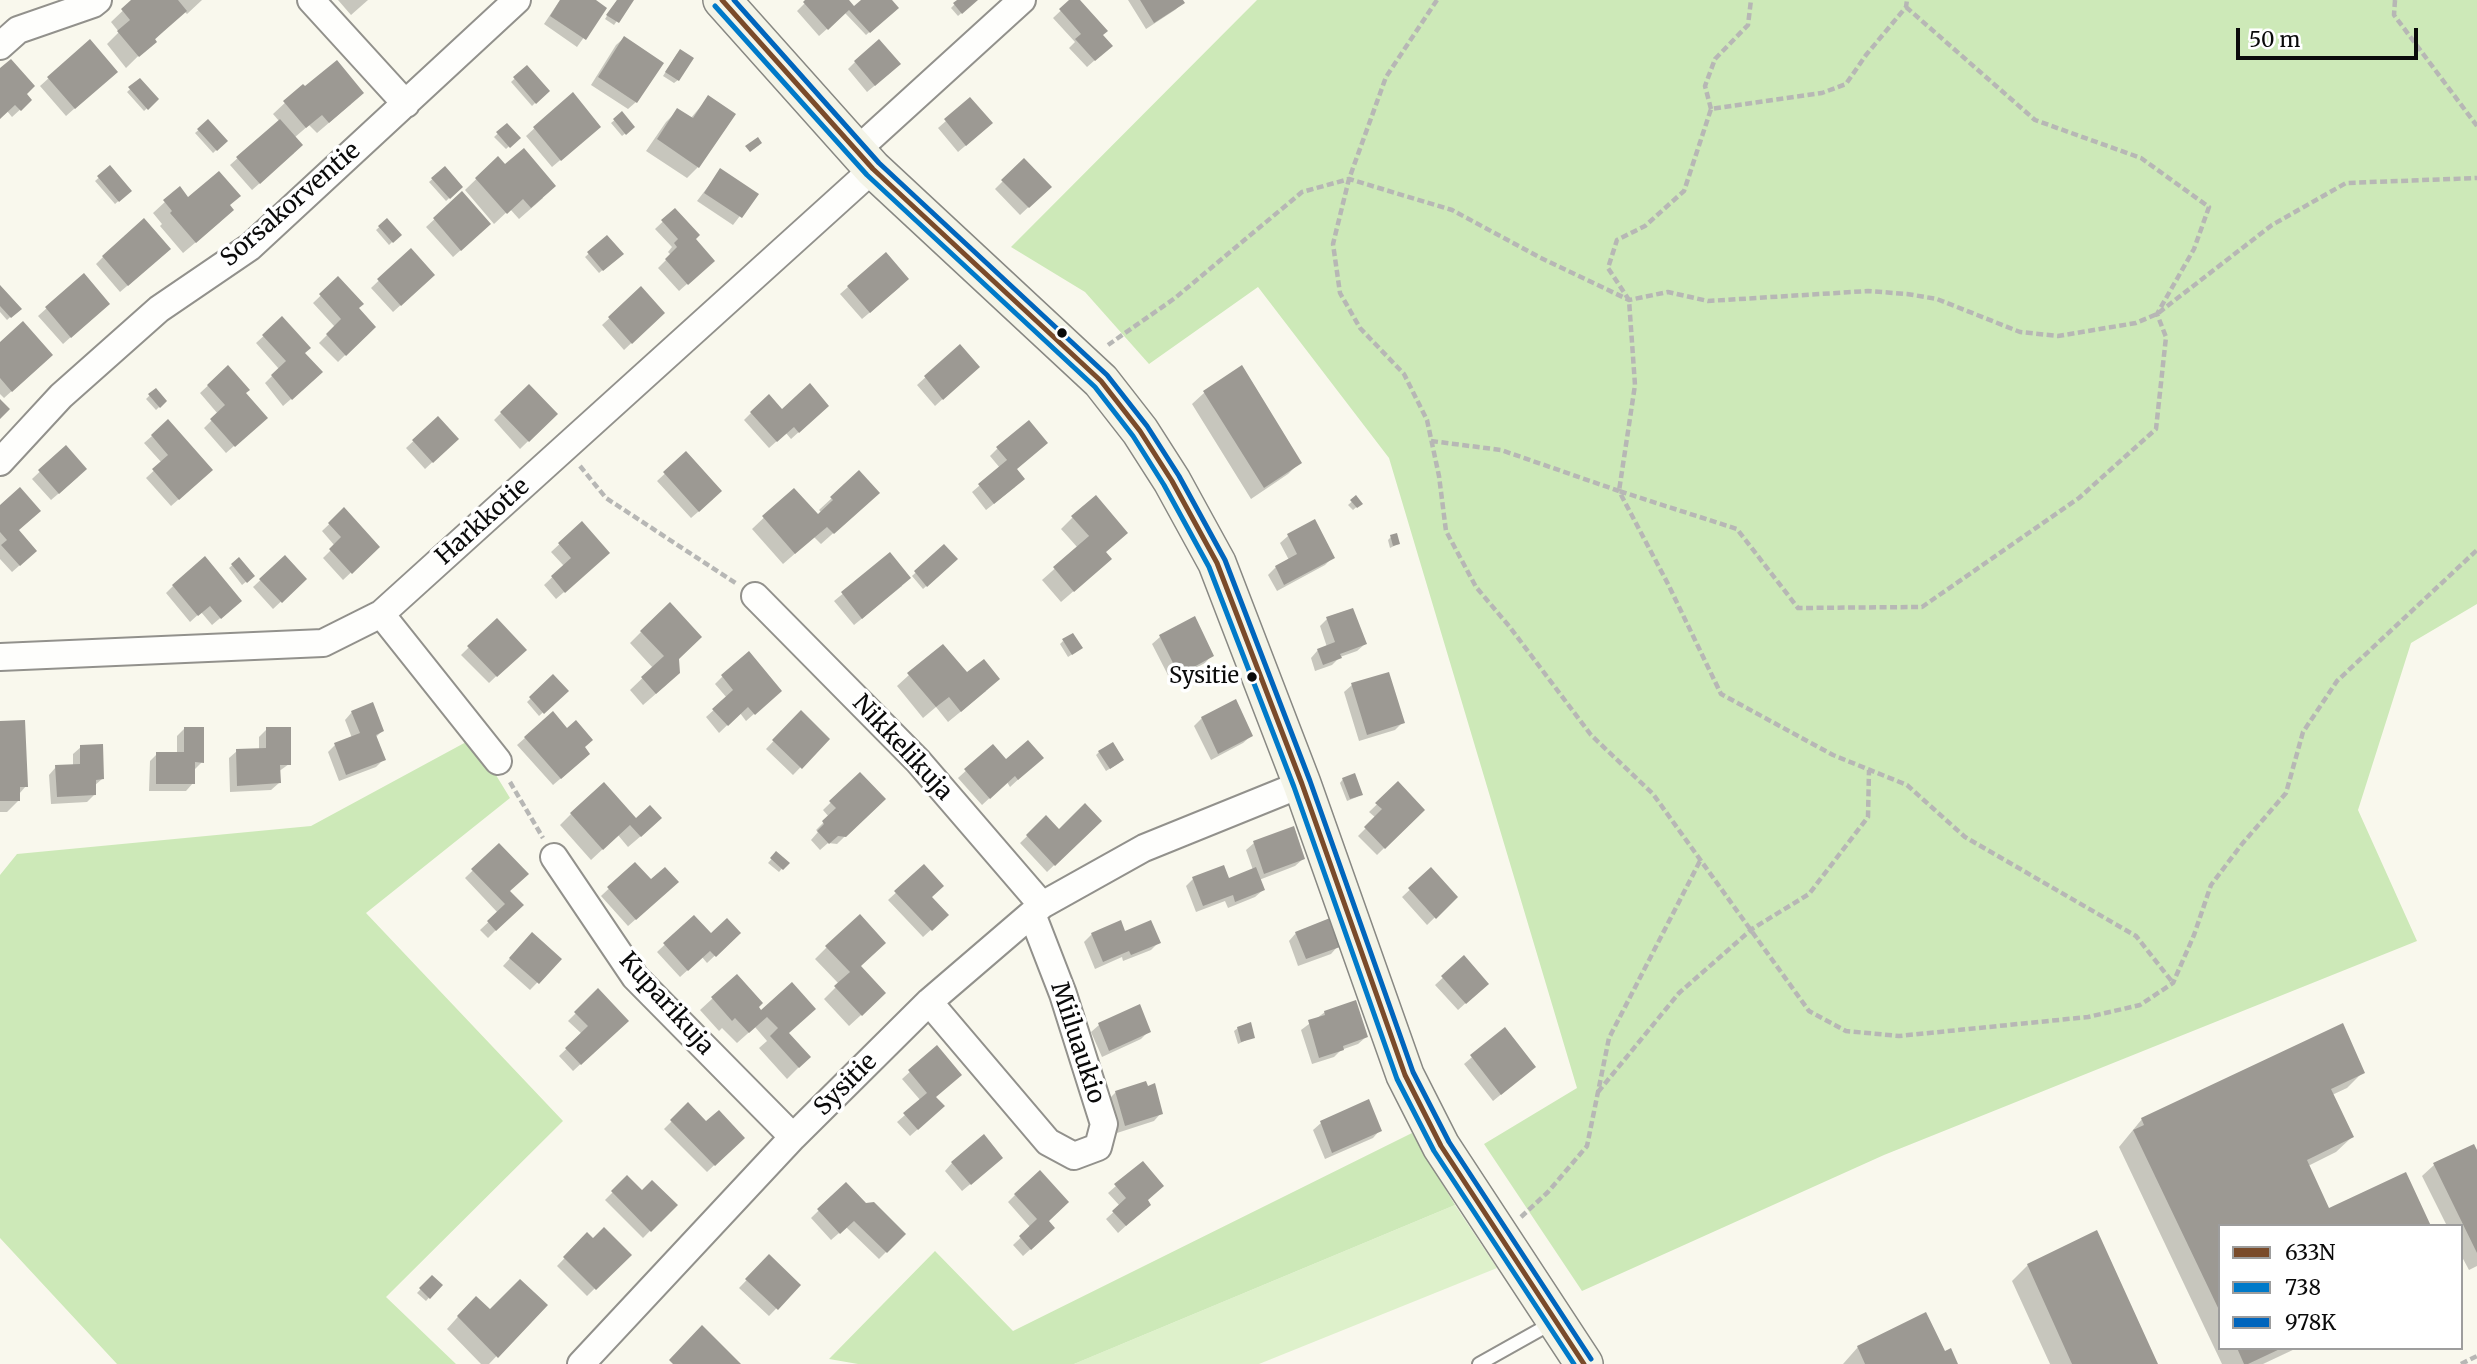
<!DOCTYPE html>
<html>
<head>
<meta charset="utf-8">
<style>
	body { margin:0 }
	#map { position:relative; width:2477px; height:1364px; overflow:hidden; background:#f9f8ed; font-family:Merriweather,serif }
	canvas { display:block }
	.legend { position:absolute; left:2218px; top:1224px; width:245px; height:126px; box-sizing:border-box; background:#fff; border:2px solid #9d9d9d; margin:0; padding:9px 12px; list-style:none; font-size:21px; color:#0a0a0a }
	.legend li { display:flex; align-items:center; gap:14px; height:35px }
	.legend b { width:35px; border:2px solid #9d9d9d }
	.scale { position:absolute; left:2236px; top:28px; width:182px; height:32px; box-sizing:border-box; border:4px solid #0a0a0a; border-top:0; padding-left:9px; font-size:21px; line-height:24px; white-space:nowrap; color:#0a0a0a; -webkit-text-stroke:5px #fff; paint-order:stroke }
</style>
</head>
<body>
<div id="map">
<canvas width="2477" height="1364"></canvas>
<ul class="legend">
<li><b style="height:9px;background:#7a4b2a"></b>633N</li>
<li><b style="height:9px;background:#007ac9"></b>738</li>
<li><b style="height:9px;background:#0065bd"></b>978K</li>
</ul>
<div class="scale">50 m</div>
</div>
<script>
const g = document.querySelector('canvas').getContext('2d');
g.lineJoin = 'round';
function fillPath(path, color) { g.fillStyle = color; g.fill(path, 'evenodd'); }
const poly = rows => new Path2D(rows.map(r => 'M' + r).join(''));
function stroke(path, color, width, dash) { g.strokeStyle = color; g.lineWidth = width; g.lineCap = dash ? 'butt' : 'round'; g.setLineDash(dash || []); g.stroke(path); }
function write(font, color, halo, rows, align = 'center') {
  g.font = font + ' Merriweather,serif'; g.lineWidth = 7; g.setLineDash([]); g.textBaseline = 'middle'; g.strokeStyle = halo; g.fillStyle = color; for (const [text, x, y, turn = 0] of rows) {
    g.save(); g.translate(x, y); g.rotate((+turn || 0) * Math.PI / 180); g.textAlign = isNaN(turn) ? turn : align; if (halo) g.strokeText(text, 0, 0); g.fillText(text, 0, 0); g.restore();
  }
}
const green = poly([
	[1455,1205,1497,1268,1259,1364,1074,1364]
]);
const forest = poly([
	[1257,0,2477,0,2477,604,2411,643,2358,810,2417,941,1884,1155,1582,1291,1484,1144,1577,1088,1389,458,1258,287,1149,364,1085,292,1011,247],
	[468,741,491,767,510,798,366,913,563,1121,386,1297,456,1364,117,1364,0,1238,0,875,17,854,311,826],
	[1412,1133,1455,1205,1074,1364,858,1364,829,1359,935,1251,1013,1331]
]);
const shadow = poly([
	[134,0,202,0,187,14,184,11,126,68,107,44,119,32,111,22],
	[338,0,368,0,351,15],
	[560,0,593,0,605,8,577,47,544,24],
	[617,0,632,0,614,25,605,19],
	[808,0,846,0,854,9,863,0,889,0,896,8,866,35,845,13,819,36,797,11],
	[959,0,976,0,958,16,951,8],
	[1072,0,1078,0,1101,35,1103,53,1087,67,1069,48,1075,42,1053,18],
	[1128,0,1181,0,1183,3,1175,10,1146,29],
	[624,38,636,102,628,109,591,85,616,45],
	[90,41,108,79,66,116,40,86],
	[677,54,678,80,674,83,663,76],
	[855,62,891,72,867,92,848,69],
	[527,67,547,91,532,106,511,82],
	[0,70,25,94,23,107,12,117,7,111,0,117],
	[140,80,157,99,144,111,127,92],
	[303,86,351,104,317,133,309,125,294,138,294,153,252,190,230,165,279,121,273,114],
	[572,94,591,134,552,167,526,136],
	[708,98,698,167,687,178,646,151,666,122,677,111,690,119],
	[970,100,983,131,958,152,938,128],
	[622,114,633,127,622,136,611,123],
	[208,122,226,141,213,153,195,133],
	[507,125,518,138,506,149,494,137],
	[498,158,543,198,519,219,510,209,494,224,465,190],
	[1024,160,1050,187,1020,215,995,189],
	[110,168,130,191,115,204,95,181],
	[445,168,461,187,446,201,429,182],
	[720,171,756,195,733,225,697,201],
	[179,189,188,199,228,206,220,222,183,253,160,226,162,224,153,213],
	[462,194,481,232,453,257,426,227],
	[675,210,693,239,705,268,679,291,658,268,671,255,668,252,672,247,655,229],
	[387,220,399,235,389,245,376,230],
	[607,237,621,254,599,273,585,257],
	[411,250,426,282,393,312,371,288],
	[103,257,161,257,120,292,96,264],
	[84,275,100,311,63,344,38,316],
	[338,279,357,308,374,327,338,362,319,343,335,327,313,303],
	[0,287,19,309,7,320,0,312],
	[848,287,900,287,862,319,840,294],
	[641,289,663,313,624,350,602,325],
	[282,319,303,353,313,380,283,406,265,383,279,369,256,343],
	[0,344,43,363,4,398,0,394],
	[960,346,970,374,935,406,917,385],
	[1241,367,1300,462,1288,474,1251,499,1192,404,1204,393],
	[227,368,244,393,258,425,226,453,204,428,218,414,200,393],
	[155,390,165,401,156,410,146,399],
	[768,396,782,411,820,413,791,439,786,433,769,448,744,420],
	[501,413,556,414,520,449,494,420],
	[438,418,457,439,425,469,406,448],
	[152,436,203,478,171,506,146,478,162,463,144,443],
	[66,447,78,477,51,500,32,479],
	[998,448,1015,470,1015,487,986,510,972,492,1000,468,990,456],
	[686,454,713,499,691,518,657,481],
	[859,473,866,504,821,544,814,537,783,564,752,529,793,490,818,517,822,513,819,510],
	[1356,498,1361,503,1353,510,1348,505],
	[0,507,17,531,28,558,12,572,0,559],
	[344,510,378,547,343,580,323,558,335,546,322,531],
	[1073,517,1104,553,1098,570,1061,602,1042,580,1078,548,1061,529],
	[582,523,601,560,556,599,544,585,564,566,551,552],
	[1288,536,1333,557,1325,565,1277,591,1268,575,1276,567,1289,560,1280,543],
	[1391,537,1398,544,1390,548,1388,540],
	[944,546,956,559,923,589,912,576],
	[890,555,902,586,854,625,834,601],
	[285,557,305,579,273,609,253,587],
	[239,559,253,576,242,585,229,568],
	[173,586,232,608,212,625,201,612,190,622,166,593],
	[1327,619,1365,644,1357,651,1340,657,1332,665,1315,671,1311,658,1318,650,1327,647,1320,626],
	[497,620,524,650,489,683,461,655],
	[641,632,677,659,666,685,643,705,630,690,653,668,630,643],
	[1160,637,1212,655,1205,663,1171,681,1152,644],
	[1063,641,1077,651,1068,657,1060,644],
	[909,675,967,675,986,691,948,722,936,707,923,718,897,686],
	[723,676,772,698,746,721,740,713,719,733,706,717,727,698,715,684],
	[553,677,566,691,539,716,527,702],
	[1352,685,1403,722,1395,730,1359,741,1344,692],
	[352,712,382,731,375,738,384,759,376,767,339,781,328,752,335,745,352,738,345,720],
	[801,712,828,739,793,775,766,749],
	[552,714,583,748,580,762,553,785,517,745],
	[1202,718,1251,736,1243,743,1211,760,1194,726],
	[0,723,26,786,19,794,19,800,7,812,0,812],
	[185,728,202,762,195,769,193,783,186,791,149,791,150,761,157,754,177,754,177,736],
	[267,729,289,764,278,772,279,783,271,790,230,792,229,758,237,751,259,750,259,737],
	[993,746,1006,762,1034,765,1010,787,1007,782,982,805,958,778],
	[81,747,102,779,94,786,94,795,87,802,51,804,49,775,56,767,73,766,73,754],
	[1099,752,1119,763,1106,771,1096,755],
	[860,774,883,799,837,844,828,843,820,850,811,840,818,832,816,830,829,817,823,810],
	[1343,779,1360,794,1357,797,1347,801,1340,783],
	[1398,784,1423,810,1377,855,1358,836,1376,818,1369,812],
	[571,814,636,821,648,830,628,847,618,835,591,860,560,825],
	[1046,818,1059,832,1100,821,1047,872,1020,843],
	[1254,843,1303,859,1295,866,1259,880,1263,890,1255,897,1228,908,1225,901,1196,912,1186,886,1193,879,1228,880,1253,870,1246,850],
	[499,845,508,891,521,905,488,938,480,930,498,913,465,878],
	[777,853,787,863,779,872,768,863],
	[635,864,651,882,669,890,628,926,601,896],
	[924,867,930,897,947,915,923,937,888,900],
	[1431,870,1456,897,1427,925,1402,897],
	[694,917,711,935,739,933,707,963,702,957,680,977,657,952],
	[1124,933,1159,942,1151,950,1123,961,1122,957,1095,969,1084,942,1092,934],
	[1296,933,1338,946,1331,954,1298,966,1289,941],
	[525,942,560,959,530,990,503,966],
	[827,947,859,967,872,1005,849,1026,824,999,839,984,815,959],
	[1464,958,1479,991,1458,1010,1435,985],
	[737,976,761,1012,813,1009,787,1033,809,1057,787,1079,759,1048,767,1041,755,1027,737,1043,722,1028,719,1031,700,1010],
	[598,991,627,1021,573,1071,559,1056,582,1034,568,1021],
	[1325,1012,1366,1037,1358,1044,1341,1050,1334,1057,1312,1064,1301,1030],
	[1099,1025,1149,1031,1141,1039,1102,1057,1091,1032],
	[1238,1028,1253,1037,1238,1044,1234,1031],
	[1505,1029,1526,1074,1493,1101,1464,1064],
	[936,1048,935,1114,910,1136,897,1122,921,1101,902,1079],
	[2363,1072,2347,1088,2332,1095,2352,1137,2336,1152,2308,1166,2328,1211,2429,1226,2220,1226,2220,1348,2297,1348,2263,1364,2222,1364,2119,1147,2142,1119],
	[1116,1092,1161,1113,1154,1121,1117,1133,1108,1100],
	[1368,1102,1380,1130,1373,1138,1325,1159,1313,1130,1321,1123],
	[688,1105,706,1124,743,1138,707,1172,664,1129],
	[2477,1154,2477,1266,2469,1270,2461,1255,2461,1226,2447,1226,2422,1176,2434,1165],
	[952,1163,993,1165,962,1191,945,1171],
	[627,1178,642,1192,675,1205,643,1238,605,1200],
	[846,1184,865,1205,904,1234,879,1259,846,1227,831,1240,811,1218],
	[1116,1186,1146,1201,1141,1212,1118,1233,1106,1219,1120,1206,1108,1193],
	[1015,1195,1047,1221,1046,1235,1023,1256,1013,1245,1031,1228,1008,1202],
	[587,1235,593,1241,629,1255,587,1296,557,1266],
	[769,1257,799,1285,769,1316,739,1288],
	[2028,1265,2156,1364,2050,1364,2012,1281],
	[432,1277,440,1285,426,1301,417,1293],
	[545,1305,489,1364,481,1364,447,1329,464,1310,490,1312],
	[1858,1347,1944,1354,1956,1364,1843,1364]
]);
const building = poly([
	[131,0,178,0,187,11,155,39,157,42,139,57,117,31,130,20,121,9],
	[560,0,596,0,607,8,586,40,550,16],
	[617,0,634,0,619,23,606,15],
	[805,0,849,0,854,6,861,0,892,0,899,8,870,33,849,10,828,30,803,2],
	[957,0,978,0,962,14,953,3],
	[1069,0,1080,0,1108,31,1103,35,1113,46,1095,61,1075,39,1081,34,1059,9],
	[1140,0,1183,0,1185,3,1154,23],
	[624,36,664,63,637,103,598,77],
	[90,39,118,72,75,109,47,77],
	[879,39,901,64,875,86,854,61],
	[680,49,694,58,679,81,665,72],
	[11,59,35,86,27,94,32,100,21,111,15,105,0,119,0,68],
	[337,60,364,93,329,123,322,115,306,128,283,101,303,84,305,86],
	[527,65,550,91,536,104,513,77],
	[140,78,159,99,148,110,128,87],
	[573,92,601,127,561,161,533,127],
	[708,95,736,114,699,168,657,139,677,108,693,118],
	[970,97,993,123,966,146,944,119],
	[622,111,635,127,626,135,613,119],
	[208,119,228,141,217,151,197,129],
	[280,119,303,145,260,184,236,157],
	[507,123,521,138,510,148,496,132],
	[758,137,762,143,750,152,745,146],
	[524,148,556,186,531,208,523,199,507,214,475,178,498,156,505,164],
	[1024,158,1052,187,1029,208,1001,180],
	[110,165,132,191,119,202,97,176],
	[445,166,463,187,450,199,431,178],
	[720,168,759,194,742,218,704,193],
	[219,171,241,196,230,205,234,210,196,243,170,213,172,211,163,200,180,186,188,197],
	[462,191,491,224,461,251,433,218],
	[675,208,700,235,696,239,715,261,688,285,665,259,677,247,674,243,678,239,661,220],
	[144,218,171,249,128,286,102,256],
	[387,218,402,235,393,243,378,226],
	[607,235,624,254,603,271,587,252],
	[411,248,435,275,401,306,377,279],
	[886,252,909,279,870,313,847,286],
	[84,273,110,304,71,338,45,307],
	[338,276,364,304,359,308,376,327,346,356,326,334,341,319,319,294],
	[0,285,22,309,11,318,0,306],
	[641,286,665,313,632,344,608,317],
	[282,316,311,348,305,353,323,372,292,400,271,375,286,361,262,335],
	[23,321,53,355,12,392,0,378,0,342],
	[960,344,980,367,943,400,924,376],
	[228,365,250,390,246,393,268,418,235,447,210,419,225,405,207,385],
	[1242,365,1302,463,1264,488,1203,391],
	[810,383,829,406,799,433,794,427,777,442,750,412,769,394,782,409],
	[529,384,558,414,529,442,500,412],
	[156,388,167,401,160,408,148,394],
	[0,399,10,409,0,419],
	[438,416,459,439,433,463,412,440],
	[168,419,213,470,179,500,152,469,168,455,151,435],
	[1029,420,1048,443,1017,469,1025,479,994,504,978,484,1007,460,996,447],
	[66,445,87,469,59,494,38,470],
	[686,451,722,491,699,512,663,472],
	[859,470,880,493,834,534,827,527,795,554,762,516,794,488,818,514,833,500,830,497],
	[20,487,41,511,19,530,37,551,20,566,1,545,7,540,0,532,0,505],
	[1096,495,1128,533,1106,552,1112,559,1074,592,1053,567,1089,536,1071,516],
	[1356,495,1363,504,1357,508,1350,500],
	[344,507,380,547,352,574,329,549,341,537,328,523],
	[1315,519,1335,558,1284,585,1275,566,1297,554,1287,534],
	[582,521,610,553,565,593,551,576,571,558,558,543],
	[1397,533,1400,544,1393,546,1390,535],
	[944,544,958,559,927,587,914,571],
	[890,552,911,578,862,619,841,592],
	[285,555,307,579,282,603,259,579],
	[205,556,242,601,221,619,210,606,198,616,172,585],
	[239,557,255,576,247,583,231,564],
	[670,602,702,637,679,659,680,673,656,694,641,677,664,656,640,631],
	[1353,608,1367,644,1340,654,1342,658,1323,665,1317,649,1335,642,1326,617],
	[1195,616,1214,656,1179,675,1159,635],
	[497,618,527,650,497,677,467,646],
	[1073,633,1083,648,1072,655,1062,639],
	[943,644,967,672,984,659,1000,679,961,712,949,697,936,707,907,673],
	[749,651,782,691,755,715,748,707,728,726,712,709,733,690,721,675],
	[1389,672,1405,723,1367,735,1351,683],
	[553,674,569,691,544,714,529,697],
	[1236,699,1253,736,1218,754,1201,717],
	[373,702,384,731,376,735,386,760,346,775,334,743,360,733,351,711],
	[801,710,830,739,802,769,772,740],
	[553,711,567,728,576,720,593,740,585,747,590,754,561,779,524,737],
	[25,720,28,787,20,787,20,801,0,801,0,721],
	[184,727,204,727,204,763,195,762,195,784,156,784,156,752,184,752],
	[266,727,291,727,291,765,280,765,281,783,237,786,236,749,266,748],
	[1028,740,1044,758,1018,780,1015,776,990,799,964,769,993,744,1006,759],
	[1113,742,1124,760,1110,769,1098,751],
	[103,744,104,779,96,780,96,795,57,797,55,765,80,764,80,745],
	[860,772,886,799,846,837,838,836,829,844,817,831,824,824,822,821,836,808,829,801],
	[1355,773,1363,795,1350,799,1342,778],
	[1398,781,1425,810,1385,849,1364,827,1382,809,1375,803],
	[604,782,636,818,650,805,662,818,641,837,630,825,603,850,570,813],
	[1085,803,1102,821,1055,866,1026,835,1046,815,1059,829],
	[1294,826,1305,859,1264,874,1253,841],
	[499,843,529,874,510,891,524,905,496,931,487,921,505,904,471,869],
	[776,851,790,863,783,870,770,858],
	[635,862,651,879,665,867,679,882,636,920,607,887],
	[924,864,944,886,932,897,949,915,932,931,894,891],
	[1224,865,1229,878,1256,867,1265,890,1235,902,1233,895,1203,906,1192,877],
	[1431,867,1458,897,1436,919,1408,888],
	[860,914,886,943,861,966,886,993,862,1016,834,986,850,972,825,946],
	[694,915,711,933,727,918,741,933,716,957,710,951,688,971,663,943],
	[1330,918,1340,947,1306,959,1295,932],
	[1121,920,1125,931,1151,920,1161,943,1131,955,1129,951,1103,962,1091,933],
	[532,932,562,959,539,984,509,958],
	[1464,955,1489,984,1466,1004,1441,976],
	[737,974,763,1003,759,1007,761,1010,792,982,816,1009,789,1033,811,1057,799,1068,770,1036,778,1028,767,1017,749,1033,735,1018,732,1021,711,997],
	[598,988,629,1021,581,1065,565,1048,588,1026,574,1012],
	[1356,1000,1368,1037,1343,1046,1344,1050,1319,1058,1308,1020,1325,1015,1324,1011],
	[1140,1004,1151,1032,1109,1051,1098,1023],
	[1251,1022,1255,1038,1241,1042,1237,1027],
	[2343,1023,2365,1073,2331,1089,2354,1137,2307,1160,2329,1208,2406,1172,2431,1226,2220,1226,2220,1312,2133,1130,2144,1125,2141,1118],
	[1505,1027,1536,1067,1501,1095,1470,1055],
	[937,1045,962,1075,936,1097,945,1106,918,1130,903,1113,927,1093,908,1070],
	[1146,1081,1148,1086,1155,1083,1163,1114,1125,1126,1115,1091],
	[1369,1099,1382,1131,1332,1153,1320,1121],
	[688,1102,706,1121,719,1110,745,1138,715,1166,670,1120],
	[984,1134,1003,1158,971,1185,951,1162],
	[2474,1144,2477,1150,2477,1253,2433,1163],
	[1143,1161,1164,1186,1148,1200,1151,1205,1126,1226,1112,1211,1126,1198,1114,1184],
	[1040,1170,1069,1202,1049,1221,1055,1228,1031,1250,1019,1236,1037,1219,1014,1194],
	[627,1175,642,1190,652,1180,678,1205,651,1232,611,1191],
	[846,1182,866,1203,874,1202,906,1234,887,1253,854,1221,840,1234,817,1209],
	[604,1227,632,1255,596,1290,563,1257,587,1232,593,1238],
	[2097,1230,2158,1364,2072,1364,2027,1264],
	[769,1254,801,1285,778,1310,745,1279],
	[432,1275,443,1285,430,1299,419,1288],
	[520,1279,548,1305,498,1358,457,1316,476,1296,490,1309],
	[1926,1312,1945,1351,1951,1348,1958,1364,1865,1364,1857,1346],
	[702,1325,741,1364,673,1364,669,1360],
	[2237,1348,2282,1348,2248,1364,2244,1364]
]);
const path = poly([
	[1437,0,1386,77,1349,179,1333,244,1340,293,1360,328,1404,374,1427,420,1439,476,1446,531,1476,587,1509,626,1591,735,1653,794,1809,1011,1846,1031,1899,1036,2088,1017,2140,1005,2173,983,2194,935,2211,885,2242,844,2286,793,2303,732,2337,681,2477,550],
	[2395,0,2394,15,2477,126],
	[1906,7,2035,120,2141,158,2209,207,2194,249,2157,314,2166,337,2156,429,2079,498,1922,607,1798,608,1737,529,1619,491,1635,385,1629,300,1608,268,1617,240,1645,226,1684,191,1711,109,1822,93,1846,84,1866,55,1906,7,1907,0],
	[1711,109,1705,86,1715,59,1748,25,1751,0],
	[1108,345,1175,298,1302,192,1349,179,1452,210,1539,257,1629,300,1668,292,1708,301,1868,291,1907,294,1937,299,2020,332,2058,336,2136,323,2157,314,2272,225,2346,183,2477,178],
	[1431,441,1501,450,1619,491,1668,584,1721,694,1833,755,1907,785,1965,837,2136,936,2173,983],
	[580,466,606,498,737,584],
	[510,782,543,838],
	[1598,1092,1679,993,1752,929,1809,894,1868,817,1869,770],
	[1521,1217,1548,1192,1587,1146,1609,1038,1701,859],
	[2461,1364,2477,1356]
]);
const lane = poly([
	[1479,1364,1552,1323]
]);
const street = poly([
	[311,0,406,104],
	[0,46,18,30,93,4,98,0],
	[856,151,1022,0],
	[0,462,61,396,159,309,250,247,517,0],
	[755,596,918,761,1042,905],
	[381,614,498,761],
	[0,657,323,643,381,614,873,169],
	[554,857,635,977,793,1137],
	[929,1002,1048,1142,1074,1156,1098,1147,1104,1124,1063,994,1032,914],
	[581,1364,793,1137,929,1002,1042,905,1144,848,1302,784]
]);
const secondary = poly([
	[722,0,873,169,1101,381,1140,431,1172,481,1217,563,1302,784,1405,1075,1441,1146,1584,1364]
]);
const bus1 = poly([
	[722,0,873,169,1101,381,1140,431,1172,481,1217,563,1302,784,1405,1075,1441,1146,1584,1364]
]);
const bus2 = poly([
	[715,6,867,175,1095,387,1133,436,1164,485,1209,567,1294,787,1397,1079,1434,1151,1574,1364]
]);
const bus3 = poly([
	[734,0,879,163,1107,375,1147,426,1179,476,1225,560,1310,781,1413,1072,1449,1142,1591,1359]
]);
const markers = [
	[1062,333,6,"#0a0a0a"],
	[1252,677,6,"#0a0a0a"]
];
const busNames = [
	["Sysitie",1239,677]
];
const streetNames = [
	["Sorsakorventie",291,205,-41],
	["Harkkotie",483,522,-42],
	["Nikkelikuja",902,748,47],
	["Kuparikuja",666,1004,48],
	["Miiluaukio",1077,1043,72],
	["Sysitie",846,1085,-45]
];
fillPath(green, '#def1cb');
fillPath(forest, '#cde9b8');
fillPath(shadow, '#0003');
fillPath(building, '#9c9993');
stroke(lane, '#92918c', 16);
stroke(street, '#92918c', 30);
stroke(secondary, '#888883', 40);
stroke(path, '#b7b7b5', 4.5, [7, 3.5]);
stroke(lane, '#fefefc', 12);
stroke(street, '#fefefc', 26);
stroke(secondary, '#f4f4e7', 37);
stroke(bus1, '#7a4b2a', 5);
stroke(bus2, '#007ac9', 5);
stroke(bus3, '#0065bd', 5);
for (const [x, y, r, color] of markers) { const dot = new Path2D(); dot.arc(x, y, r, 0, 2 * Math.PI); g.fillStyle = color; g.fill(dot); stroke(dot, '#fff', 2.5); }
write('22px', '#0a0a0a', '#fff', busNames, 'right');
write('24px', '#0a0a0a', '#fff', streetNames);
</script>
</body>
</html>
